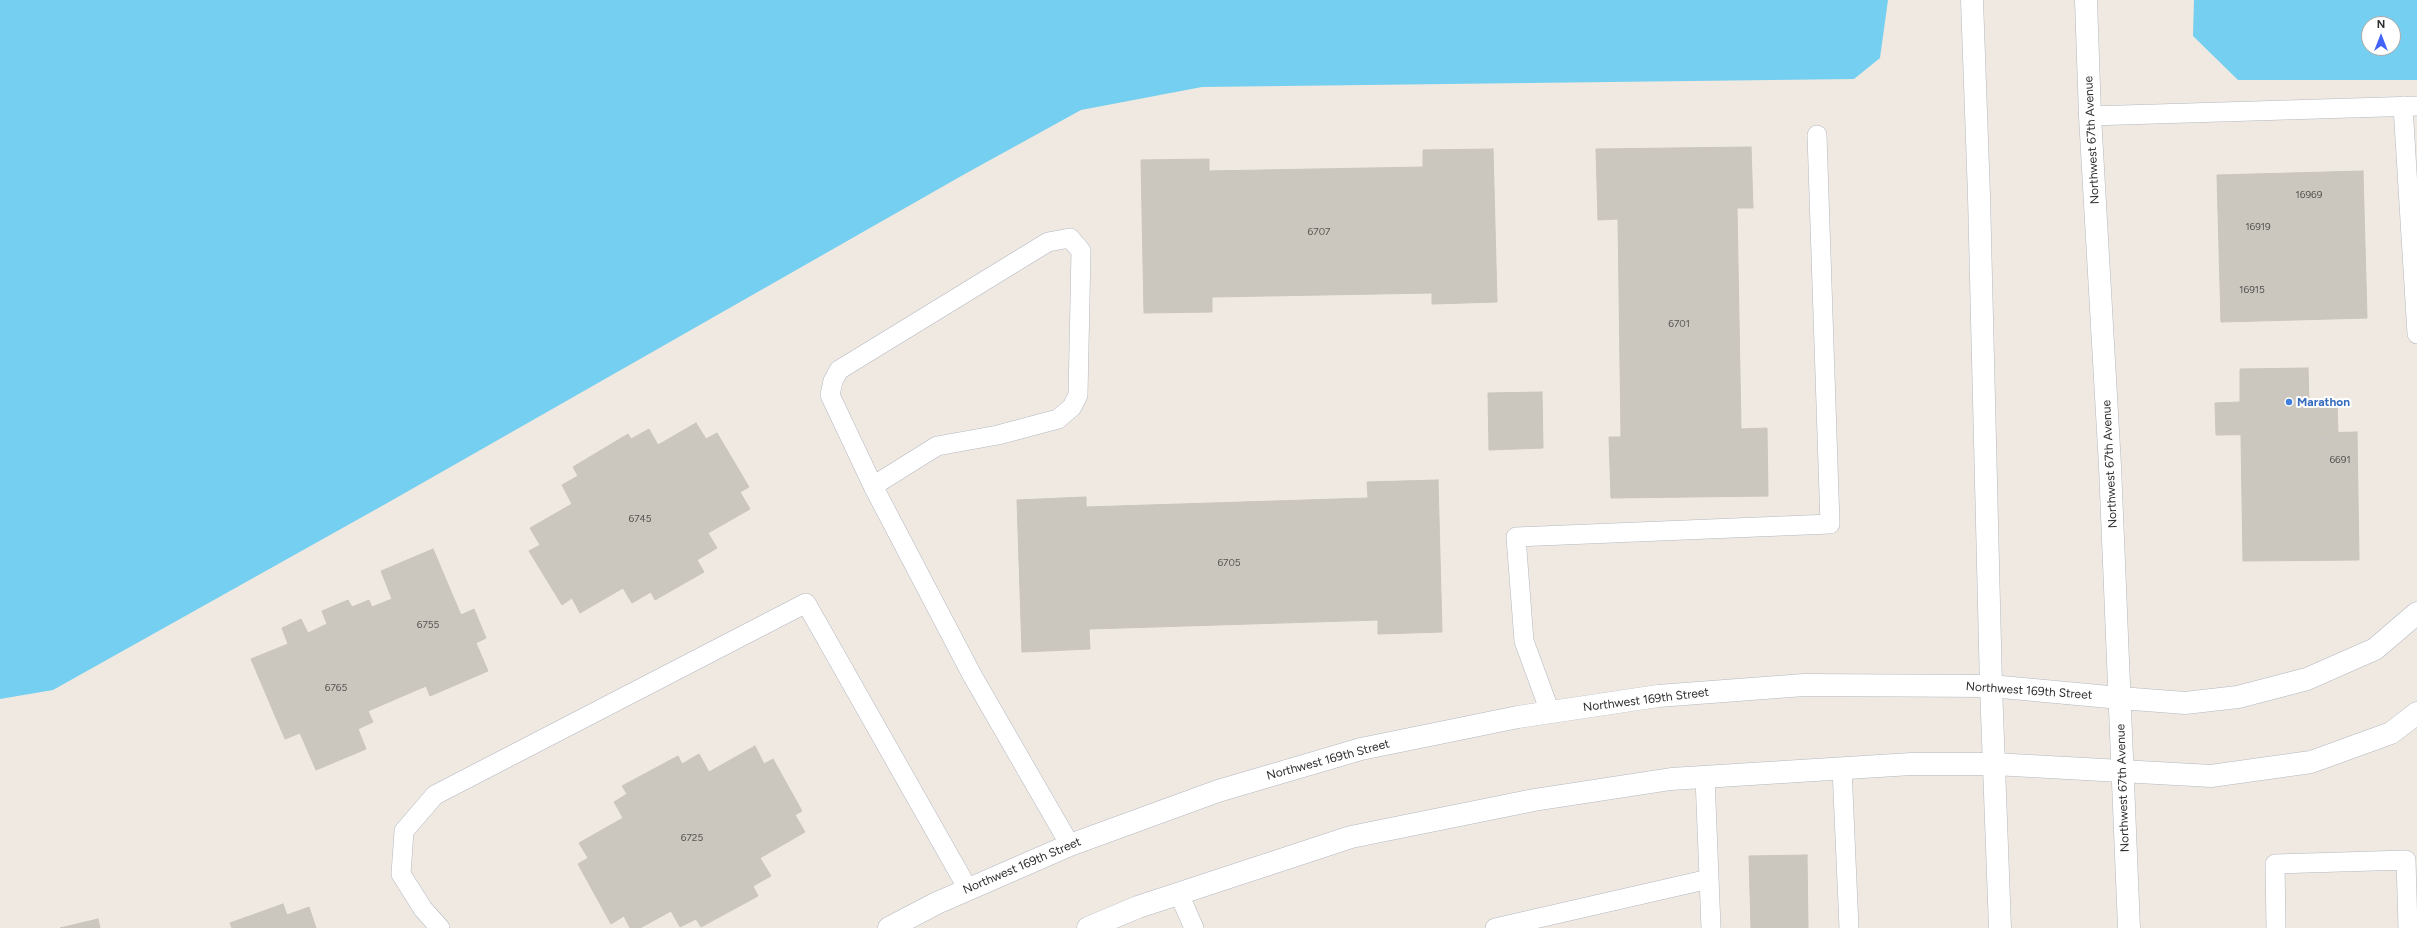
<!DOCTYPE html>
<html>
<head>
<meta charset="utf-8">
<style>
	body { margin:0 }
	#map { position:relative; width:2417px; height:928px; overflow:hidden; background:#efe9e1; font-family:Figtree,sans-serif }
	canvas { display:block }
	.north { position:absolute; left:2361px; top:16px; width:40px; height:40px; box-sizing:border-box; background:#fff; border:1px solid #ababab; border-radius:50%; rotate:0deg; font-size:11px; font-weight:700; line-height:16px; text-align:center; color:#2e2e2e }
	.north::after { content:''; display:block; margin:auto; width:14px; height:18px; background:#4264fb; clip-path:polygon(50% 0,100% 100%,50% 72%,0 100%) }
</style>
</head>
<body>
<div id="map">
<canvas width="2417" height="928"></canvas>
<div class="north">N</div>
</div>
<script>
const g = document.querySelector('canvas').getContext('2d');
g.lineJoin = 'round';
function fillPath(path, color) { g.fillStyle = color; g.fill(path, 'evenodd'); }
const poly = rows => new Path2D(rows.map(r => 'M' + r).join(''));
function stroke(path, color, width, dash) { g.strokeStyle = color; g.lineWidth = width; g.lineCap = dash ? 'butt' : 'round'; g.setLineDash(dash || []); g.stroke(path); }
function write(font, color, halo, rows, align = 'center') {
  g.font = font + ' Figtree,sans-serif'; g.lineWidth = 4; g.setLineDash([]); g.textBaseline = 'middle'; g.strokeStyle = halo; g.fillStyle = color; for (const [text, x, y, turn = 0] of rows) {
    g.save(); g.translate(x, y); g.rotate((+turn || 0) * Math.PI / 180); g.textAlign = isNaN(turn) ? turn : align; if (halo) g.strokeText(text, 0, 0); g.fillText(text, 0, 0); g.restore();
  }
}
const water = poly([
	[0,0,1888,0,1880,58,1854,79,1202,87,1081,110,963,175,389,502,53,690,0,699],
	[2194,0,2417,0,2417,80,2238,80,2193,36],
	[2369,24,2393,24,2393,48,2369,48]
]);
const building = poly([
	[1751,147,1753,208,1737,208,1741,429,1767,428,1768,496,1611,498,1609,437,1621,437,1618,219,1598,220,1596,149,1751,147],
	[1493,149,1497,302,1432,304,1432,293,1212,297,1212,312,1144,313,1141,160,1209,159,1209,171,1423,167,1423,150,1493,149],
	[2363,171,2367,318,2221,322,2217,175,2363,171],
	[2308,368,2309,401,2337,401,2338,433,2216,435,2215,403,2240,402,2240,369,2308,368],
	[1542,392,1543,448,1489,450,1488,393,1542,392],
	[696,423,706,439,717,433,749,487,740,492,750,509,708,533,717,548,697,560,704,572,655,600,651,592,632,603,623,588,580,613,572,598,562,605,529,551,540,545,530,528,572,504,562,485,578,476,573,467,628,434,631,439,649,429,658,445,696,423],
	[2357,432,2359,560,2243,561,2241,435,2357,432],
	[1438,480,1442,632,1378,634,1378,620,1089,629,1090,649,1022,652,1017,500,1086,497,1086,507,1368,498,1367,482,1438,480],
	[433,549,461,615,474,609,486,638,476,643,488,671,430,696,426,686,368,711,373,722,358,729,366,749,316,770,300,733,285,739,251,659,288,644,282,628,301,619,308,633,327,624,322,611,348,600,352,607,369,600,372,607,392,599,381,571,433,549],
	[755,746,764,764,773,759,802,811,795,815,805,832,760,858,771,876,753,886,758,896,701,927,696,919,680,927,671,911,640,928,630,928,624,916,611,924,578,864,588,858,579,843,623,818,614,802,627,794,622,786,678,756,682,764,699,754,709,772,755,746],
	[1807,855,1808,928,1751,928,1749,856,1807,855],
	[283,904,287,915,309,907,316,928,232,928,230,923,283,904],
	[98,919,100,928,60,928,98,919]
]);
const service = poly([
	[2403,106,2417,334],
	[2090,116,2417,106],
	[873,486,937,446,998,435,1058,419,1072,407,1078,395,1081,251,1070,238,1048,242,839,370,833,381,830,395,873,486,972,675,1070,845],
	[1550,712,1524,641,1516,537,1830,524,1817,135],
	[1842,768,1849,928],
	[1705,777,1711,928],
	[1179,894,1194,928],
	[440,928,423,909,401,874,404,831,435,795,806,603,968,889],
	[1495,928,1709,879],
	[2276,928,2275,864,2406,860,2408,928]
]);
const minor = poly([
	[2120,698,2185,703,2238,697,2307,679,2375,649,2417,613],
	[2121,771,2211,776,2311,762,2391,733,2417,713]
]);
const tertiary = poly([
	[889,928,937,903,1070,845,1218,791,1361,749,1518,717,1658,696,1804,685,1991,686,2120,698],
	[1088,928,1138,907,1351,837,1534,800,1671,779,1911,764,1994,764,2121,771]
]);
const secondary = poly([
	[1972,0,1979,196,1991,686,2000,928],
	[2086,0,2090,116,2110,466,2129,928]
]);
const markers = [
	[2289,402,4,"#3f7fe0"]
];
const numberNames = [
	["16969",2309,195],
	["16919",2258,227],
	["6707",1319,232],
	["16915",2252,290],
	["6701",1679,324],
	["6691",2340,460],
	["6745",640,519],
	["6705",1229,563],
	["6755",428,625],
	["6765",336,688],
	["6725",692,838]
];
const streetNames = [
	["Northwest 67th Avenue",2092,140,-93],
	["Northwest 67th Avenue",2110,464,-93],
	["Northwest 169th Street",2029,691,4],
	["Northwest 169th Street",1646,700,-7],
	["Northwest 169th Street",1328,760,-15],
	["Northwest 67th Avenue",2123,788,-92],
	["Northwest 169th Street",1022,866,-23]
];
const shopNames = [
	["Marathon",2297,402]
];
fillPath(water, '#75cff0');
fillPath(building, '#cbc7bf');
stroke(building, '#cbc5ba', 1);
stroke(service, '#b4b7c1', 20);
stroke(minor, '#b4b7c1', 23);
stroke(tertiary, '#b4b7c1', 23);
stroke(secondary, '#b4b7c1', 23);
stroke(service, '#fff', 19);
stroke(minor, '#fff', 22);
stroke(tertiary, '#fff', 22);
stroke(secondary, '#fff', 22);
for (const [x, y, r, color] of markers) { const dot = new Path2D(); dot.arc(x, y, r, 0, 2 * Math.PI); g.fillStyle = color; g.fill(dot); stroke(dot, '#fff', 1.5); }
write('10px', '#555452', null, numberNames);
write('12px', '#2e2e2e', '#fff', streetNames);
write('bold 12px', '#366cbe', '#fff', shopNames, 'left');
</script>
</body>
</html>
